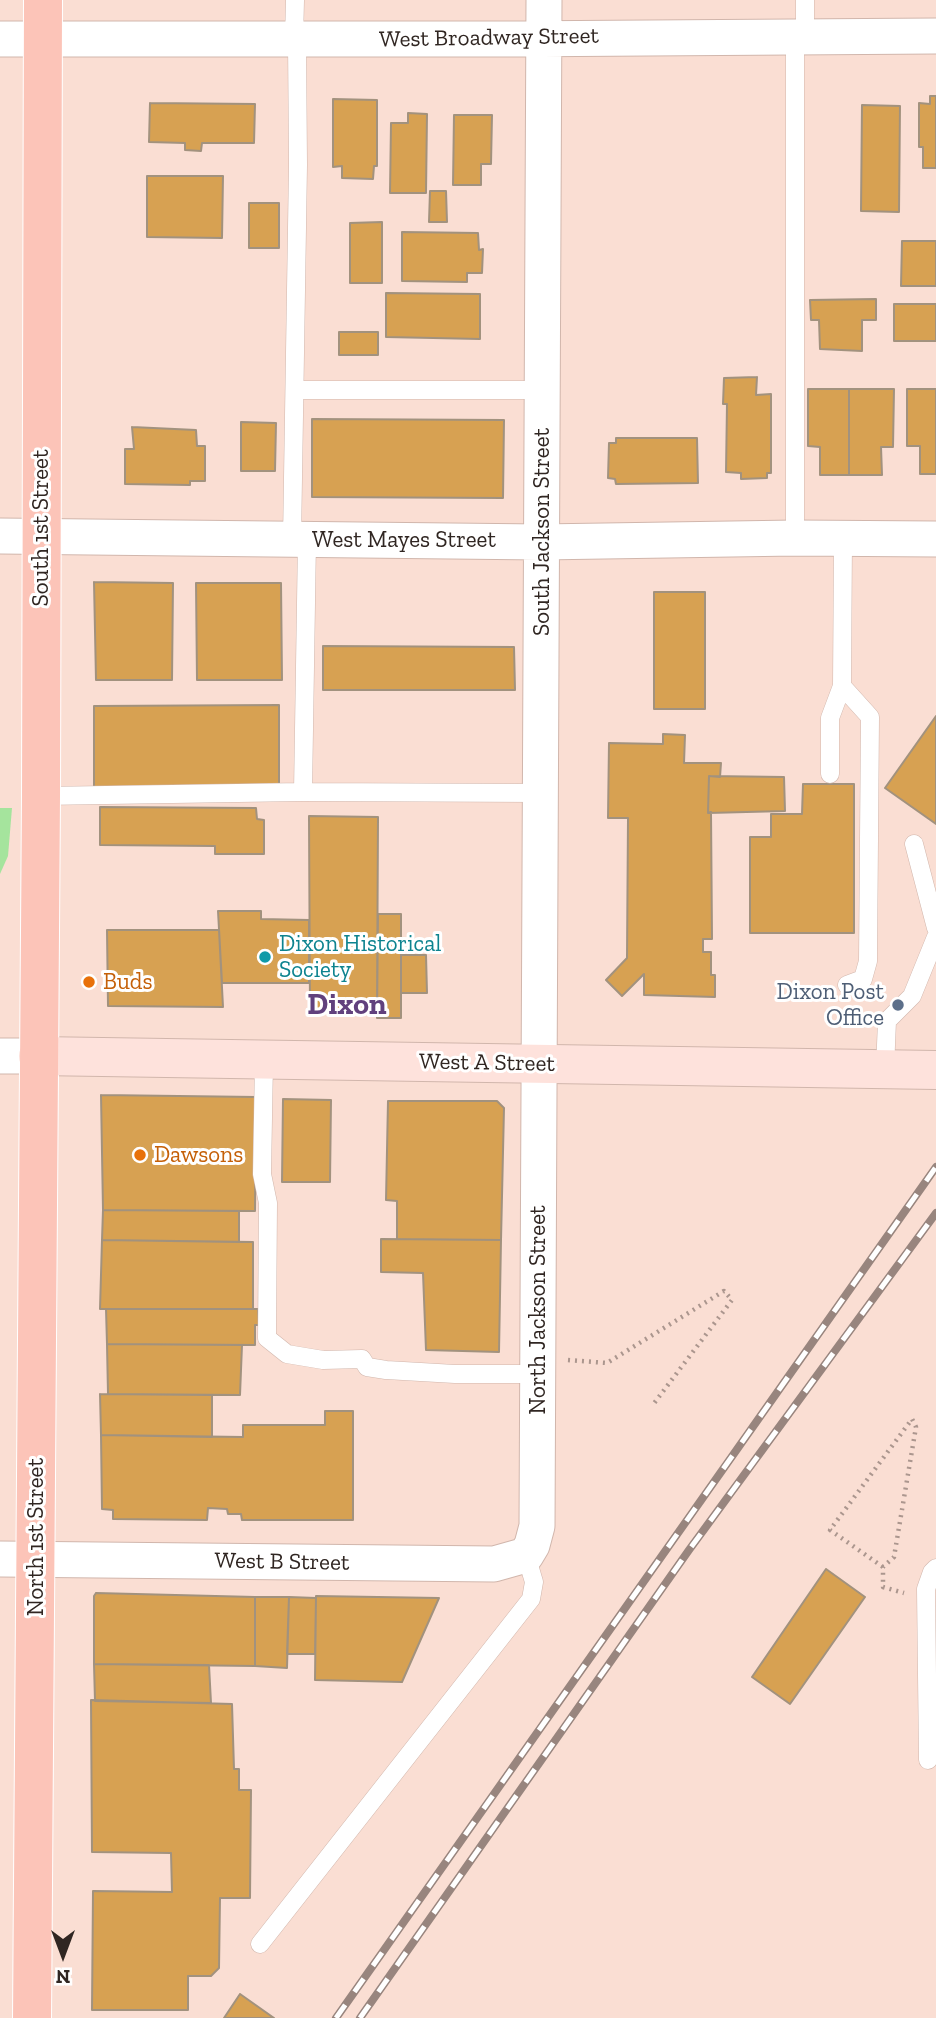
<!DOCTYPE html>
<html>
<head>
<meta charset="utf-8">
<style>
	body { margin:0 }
	#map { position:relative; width:936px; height:2018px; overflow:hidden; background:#faded3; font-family:"Zilla Slab",serif }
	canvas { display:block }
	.north { position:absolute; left:28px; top:1920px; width:70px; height:70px; -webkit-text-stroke:5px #fff; paint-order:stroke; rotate:180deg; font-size:19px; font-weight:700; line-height:28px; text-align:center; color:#302622 }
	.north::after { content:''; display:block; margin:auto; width:24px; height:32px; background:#302622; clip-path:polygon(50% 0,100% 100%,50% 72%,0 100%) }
</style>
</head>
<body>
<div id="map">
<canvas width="936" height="2018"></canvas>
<div class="north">N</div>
</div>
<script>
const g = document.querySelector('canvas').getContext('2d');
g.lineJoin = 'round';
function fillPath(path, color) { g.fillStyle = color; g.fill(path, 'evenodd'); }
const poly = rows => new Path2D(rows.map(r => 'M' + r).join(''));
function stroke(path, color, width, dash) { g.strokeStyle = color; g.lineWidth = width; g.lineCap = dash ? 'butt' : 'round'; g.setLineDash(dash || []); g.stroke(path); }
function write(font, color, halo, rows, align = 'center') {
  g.font = font + ' "Zilla Slab",serif'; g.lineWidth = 6; g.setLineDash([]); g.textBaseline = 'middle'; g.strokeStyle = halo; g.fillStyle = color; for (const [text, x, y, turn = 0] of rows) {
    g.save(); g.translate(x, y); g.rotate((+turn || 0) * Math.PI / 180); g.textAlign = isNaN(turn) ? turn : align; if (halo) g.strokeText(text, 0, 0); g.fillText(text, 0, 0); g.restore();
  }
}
const green = poly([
	[0,808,12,808,8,856,0,874]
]);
const building = poly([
	[930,96,936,96,936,168,923,168,923,147,919,147,919,103,930,104,930,96],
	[333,99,377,100,377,166,374,166,373,179,342,178,342,166,333,167,333,99],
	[150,103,255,104,254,143,202,143,201,151,185,150,185,143,149,142,150,103],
	[862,105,900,106,899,212,861,211,862,105],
	[408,113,427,114,426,193,390,193,391,123,408,123,408,113],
	[454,115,492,115,491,164,481,164,481,185,453,185,454,115],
	[147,176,223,176,222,238,147,237,147,176],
	[430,191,446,191,447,222,429,222,430,191],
	[249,203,279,203,279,248,249,248,249,203],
	[382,222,382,283,350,283,350,223,382,222],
	[402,232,478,233,479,250,483,249,482,273,467,273,467,282,402,281,402,232],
	[902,241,936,241,936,286,901,286,902,241],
	[386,293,480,294,480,339,386,337,386,293],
	[876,299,876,320,862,320,862,351,820,349,819,320,811,320,810,300,876,299],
	[894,304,936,304,936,341,894,341,894,304],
	[339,332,378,332,378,355,339,355,339,332],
	[757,377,756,395,771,394,771,473,767,473,767,478,741,479,741,473,726,472,727,404,723,404,724,378,757,377],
	[808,389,849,389,849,475,820,475,820,447,808,446,808,389],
	[849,389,894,389,893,447,881,447,882,475,849,475,849,389],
	[907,389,936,389,936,474,920,474,920,446,907,446,907,389],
	[312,419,504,420,503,498,312,497,312,419],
	[241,422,276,423,275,471,241,471,241,422],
	[132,427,196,430,197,446,205,446,205,481,190,481,190,485,125,484,125,449,134,449,132,427],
	[616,438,697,438,698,483,616,484,615,479,608,478,609,443,616,443,616,438],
	[94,582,173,583,172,680,96,680,94,582],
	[196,583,281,583,282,680,197,680,196,583],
	[654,592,705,592,705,709,654,709,654,592],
	[323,646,514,647,515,690,323,690,323,646],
	[279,705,279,787,94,787,94,706,279,705],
	[936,716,936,824,885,788,936,716],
	[663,734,685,735,684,763,721,763,720,777,709,776,708,813,711,812,712,939,703,939,703,952,711,952,711,975,715,975,715,997,644,995,644,974,622,996,606,980,627,958,628,818,608,818,609,743,663,744,663,734],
	[709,776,784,777,785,811,708,813,709,776],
	[803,784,854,784,854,933,750,933,750,837,771,837,771,814,802,814,803,784],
	[100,807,256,808,257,819,264,820,264,854,215,854,215,846,100,845,100,807],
	[309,816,378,817,377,1010,310,1010,309,816],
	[218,911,261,911,261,919,309,920,309,983,222,983,218,911],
	[378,914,401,914,401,1018,377,1018,378,914],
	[107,930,219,930,223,1007,108,1006,107,930],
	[401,955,426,955,427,993,401,993,401,955],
	[101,1095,256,1097,255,1211,103,1210,101,1095],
	[283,1099,331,1100,330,1182,282,1182,283,1099],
	[388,1101,497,1101,504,1108,501,1240,397,1239,397,1201,386,1200,388,1101],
	[103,1210,239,1211,239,1242,102,1240,103,1210],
	[381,1239,501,1240,499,1352,426,1350,423,1273,381,1272,381,1239],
	[102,1240,253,1242,253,1309,100,1309,102,1240],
	[106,1309,258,1309,259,1325,255,1325,255,1345,107,1344,106,1309],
	[107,1344,242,1345,240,1395,108,1394,107,1344],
	[100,1394,212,1395,212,1437,101,1435,100,1394],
	[325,1411,353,1411,353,1520,242,1520,241,1514,228,1514,227,1509,208,1508,207,1520,113,1519,113,1510,102,1509,101,1435,243,1437,243,1425,325,1425,325,1411],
	[826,1569,865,1597,790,1704,752,1677,826,1569],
	[96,1593,255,1597,255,1666,94,1664,94,1596,96,1593],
	[316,1596,439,1598,402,1682,315,1680,316,1596],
	[255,1597,289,1597,287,1668,255,1666,255,1597],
	[289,1597,316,1598,315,1654,287,1654,289,1597],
	[94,1664,209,1665,211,1703,95,1701,94,1664],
	[91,1700,232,1704,234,1769,239,1769,239,1790,251,1790,250,1898,220,1898,219,1968,211,1976,188,1976,188,2010,92,2010,93,1891,172,1892,171,1853,92,1852,91,1700],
	[240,1994,274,2018,224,2018,240,1994]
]);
const path = poly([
	[568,1360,607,1363,724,1291,732,1300,652,1406],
	[883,1567,830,1530,912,1419,916,1427,894,1557,883,1567,883,1587,904,1593]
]);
const lane = poly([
	[795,35,795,538],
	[805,35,805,0],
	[294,40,295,0],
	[295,390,542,390],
	[843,539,842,686,870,717,868,961,863,979,847,985],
	[292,540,298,165,297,40],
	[830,774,830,718,842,686],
	[303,792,307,540],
	[41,796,303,792,540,793],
	[914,844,936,928],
	[264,1061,262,1174,268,1203,267,1338,287,1354,323,1360,362,1359,367,1367,386,1370,455,1374,537,1374],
	[885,1069,887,1021,912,996,936,937],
	[928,1760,926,1589,932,1572,936,1568],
	[260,1944,531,1599,534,1582,526,1555]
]);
const street = poly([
	[0,39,506,39,936,36],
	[0,536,541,542,795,538,936,539],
	[0,1056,38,1056],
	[0,1559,494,1564,526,1555,532,1545,537,1526,544,0]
]);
const secondary = poly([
	[38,1056,936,1070]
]);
const primary = poly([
	[32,2018,41,796,43,0]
]);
const rail = poly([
	[336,2018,936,1167],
	[360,2018,689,1550,936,1213]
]);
const markers = [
	[265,957,7,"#0f9aa8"],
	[89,982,7,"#e8710a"],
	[898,1005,7,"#5c6f8a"],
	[140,1155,7,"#e8710a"]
];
const streetNames = [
	["West Broadway Street",489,38,-1],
	["South 1st Street",41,528,-90],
	["South Jackson Street",542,532,-90],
	["West Mayes Street",404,540],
	["West A Street",487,1063,1],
	["North Jackson Street",538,1310,-90],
	["North 1st Street",36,1537,-90],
	["West B Street",282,1562,1]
];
const cultureNames = [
	["Dixon Historical",279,944],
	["Society",279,970]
];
const foodNames = [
	["Buds",103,982],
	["Dawsons",154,1155]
];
const serviceNames = [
	["Dixon Post",884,992],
	["Office",884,1018]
];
const districtNames = [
	["Dixon",347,1005]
];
fillPath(green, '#a5e49d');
fillPath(building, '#d7a152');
stroke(building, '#a2927e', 2);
stroke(lane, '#d1b6ac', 19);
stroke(street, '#d1b6ac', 37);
stroke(secondary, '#d1b6ac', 40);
stroke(primary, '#fff', 40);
stroke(path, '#ab968e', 4.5, [2, 5]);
stroke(lane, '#fff', 18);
stroke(street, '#fff', 35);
stroke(secondary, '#fee2dc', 38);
stroke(primary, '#fcc4b8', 38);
stroke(rail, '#98857e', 8);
stroke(rail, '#fff', 5, [16]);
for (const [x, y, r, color] of markers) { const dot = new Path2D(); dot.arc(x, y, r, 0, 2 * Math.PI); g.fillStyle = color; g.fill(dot); stroke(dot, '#fff', 2.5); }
write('23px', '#302622', '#fff', streetNames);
write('23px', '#0d838f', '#fff', cultureNames, 'left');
write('23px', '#c56008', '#fff', foodNames, 'left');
write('23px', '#4e5e75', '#fff', serviceNames, 'right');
write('bold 30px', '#61417d', '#fff', districtNames);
</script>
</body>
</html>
